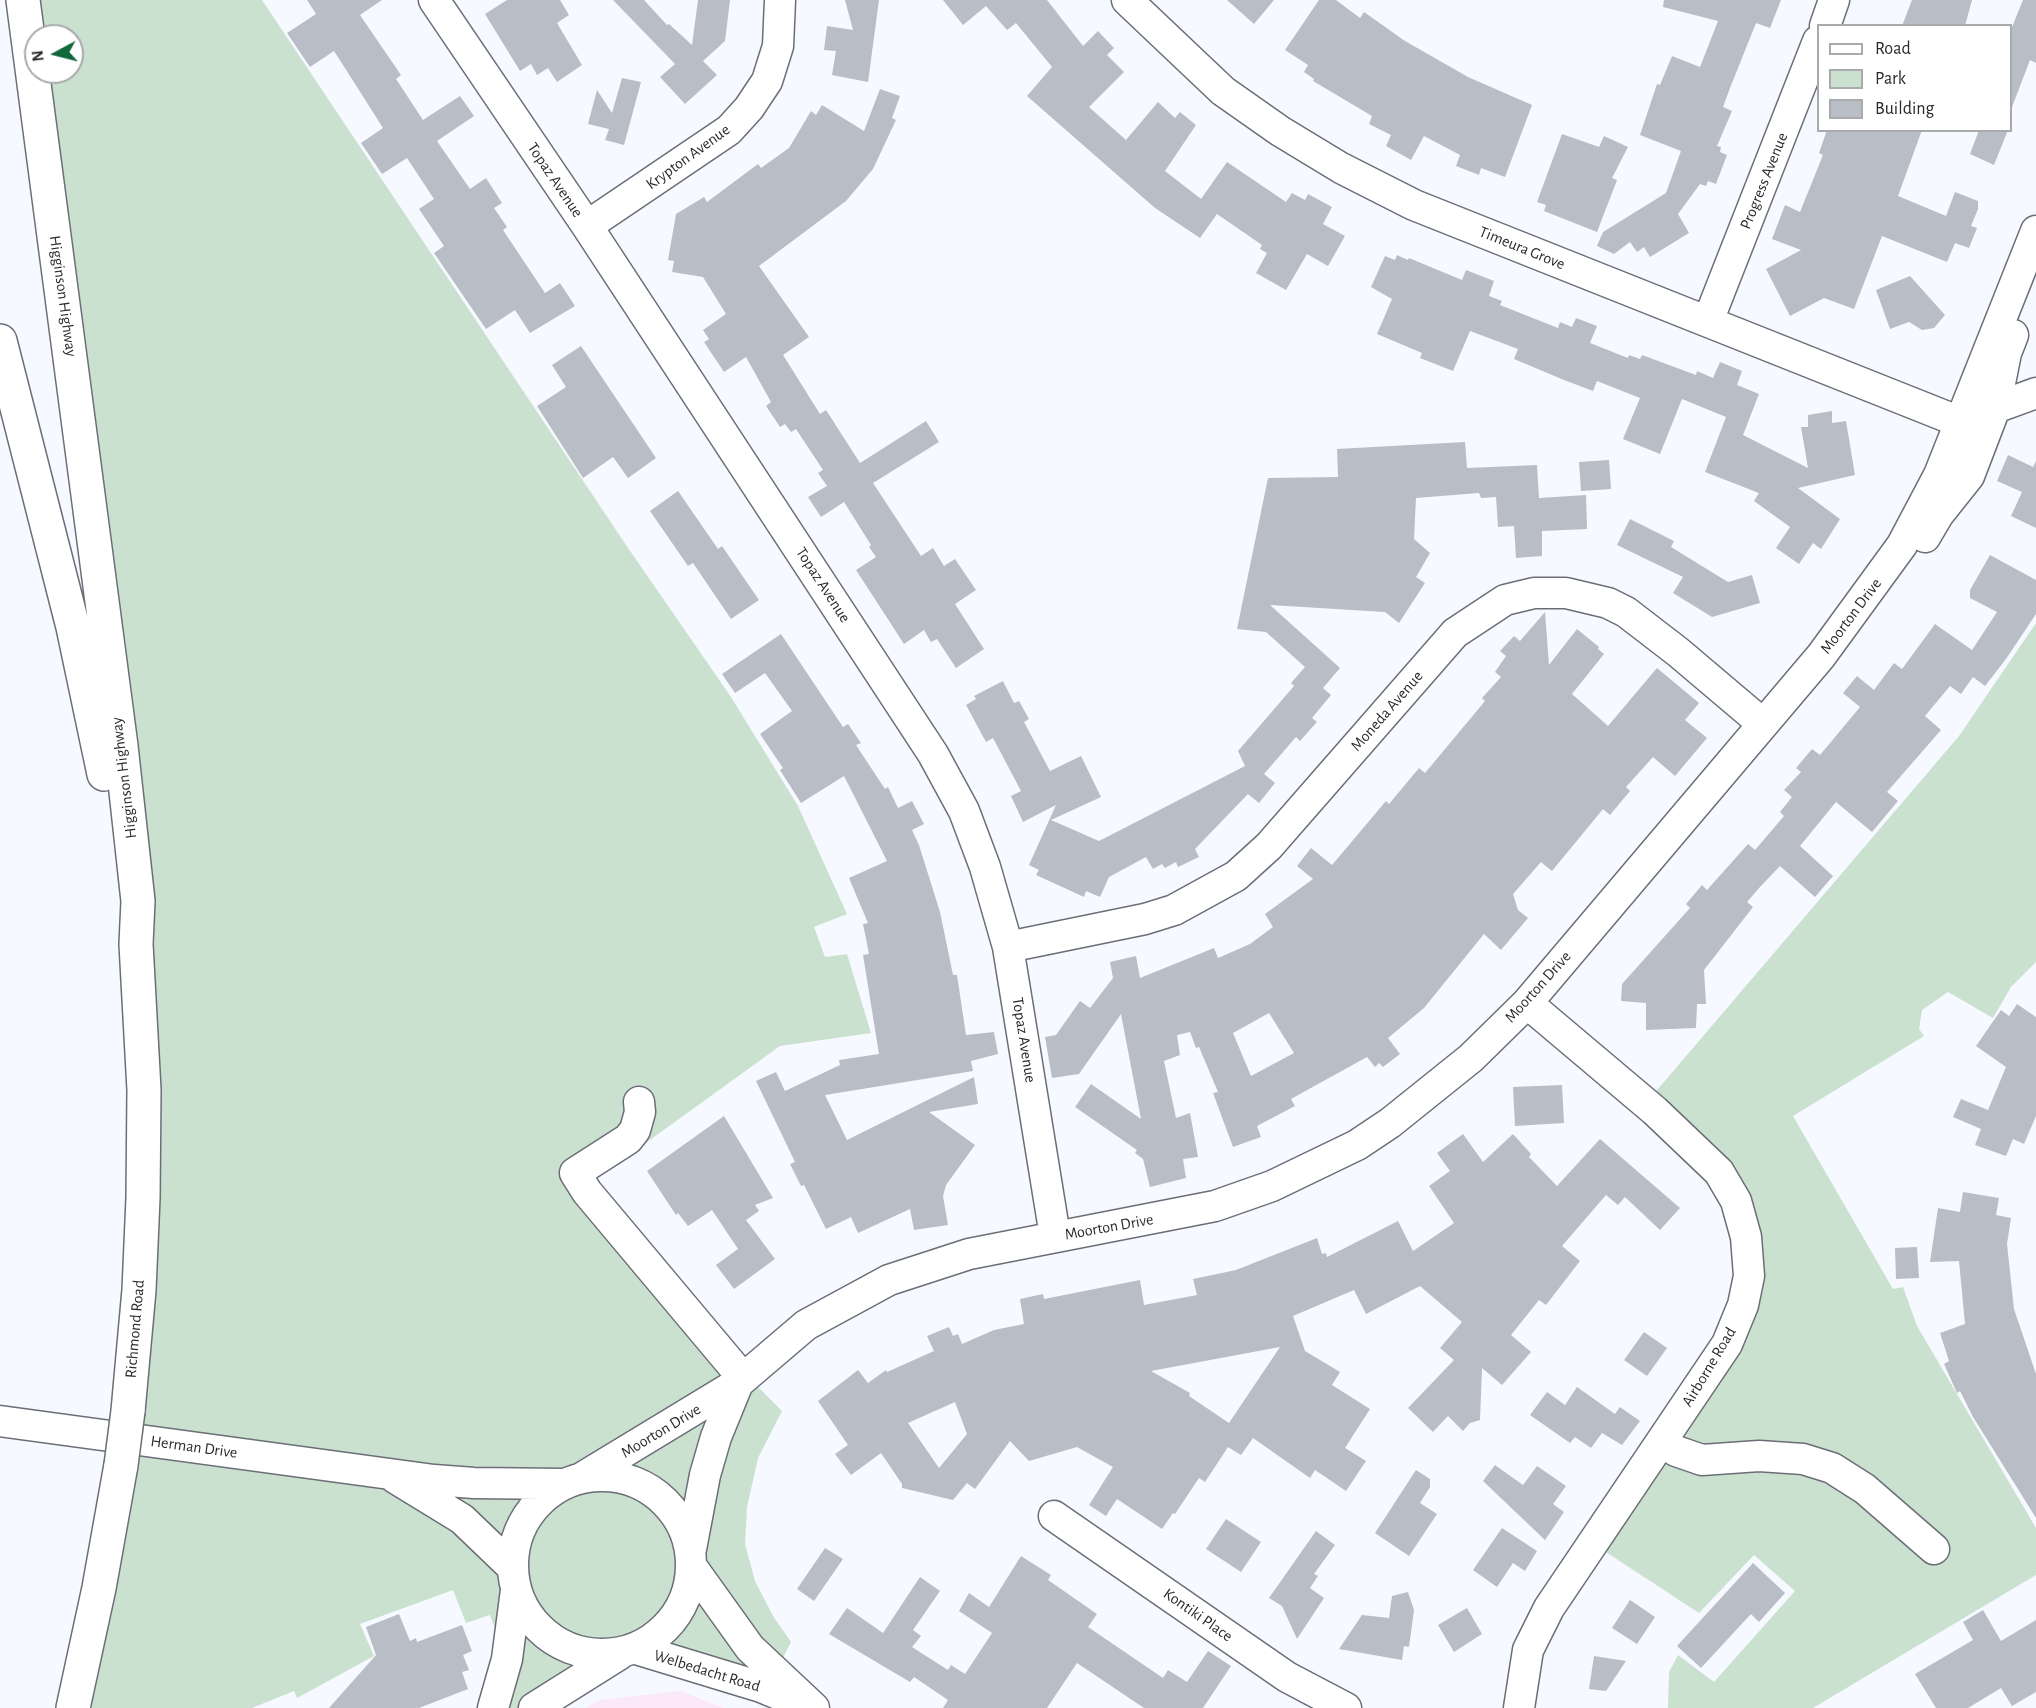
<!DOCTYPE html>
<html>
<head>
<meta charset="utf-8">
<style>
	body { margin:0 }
	#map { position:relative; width:2036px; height:1708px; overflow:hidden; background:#f6f9ff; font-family:"Alegreya Sans",sans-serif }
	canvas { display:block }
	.legend { position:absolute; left:1817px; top:24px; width:195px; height:108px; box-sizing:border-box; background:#fff; border:2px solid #a9aaab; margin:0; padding:8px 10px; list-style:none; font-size:18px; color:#282a2d }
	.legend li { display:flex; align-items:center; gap:12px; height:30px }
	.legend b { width:30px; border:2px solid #a9aaab }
	.north { position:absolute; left:24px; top:24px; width:60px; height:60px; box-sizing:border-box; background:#fff; border:2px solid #a9aaab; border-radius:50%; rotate:263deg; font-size:16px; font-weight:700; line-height:24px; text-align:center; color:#282a2d }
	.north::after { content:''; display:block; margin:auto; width:21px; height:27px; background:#11683b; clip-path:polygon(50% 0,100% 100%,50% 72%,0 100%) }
</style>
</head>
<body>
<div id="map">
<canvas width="2036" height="1708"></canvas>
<ul class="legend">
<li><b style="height:8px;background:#fff"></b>Road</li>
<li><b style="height:16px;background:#cae1cf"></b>Park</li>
<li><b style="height:16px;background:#b9bdc6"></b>Building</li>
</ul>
<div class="north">N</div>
</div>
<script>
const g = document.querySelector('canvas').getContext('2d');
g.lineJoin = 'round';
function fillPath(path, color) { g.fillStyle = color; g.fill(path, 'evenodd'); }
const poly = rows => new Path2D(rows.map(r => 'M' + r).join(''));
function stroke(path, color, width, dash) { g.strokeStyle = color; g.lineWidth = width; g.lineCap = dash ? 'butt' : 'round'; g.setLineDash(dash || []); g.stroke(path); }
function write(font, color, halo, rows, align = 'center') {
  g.font = font + ' "Alegreya Sans",sans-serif'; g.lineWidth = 6; g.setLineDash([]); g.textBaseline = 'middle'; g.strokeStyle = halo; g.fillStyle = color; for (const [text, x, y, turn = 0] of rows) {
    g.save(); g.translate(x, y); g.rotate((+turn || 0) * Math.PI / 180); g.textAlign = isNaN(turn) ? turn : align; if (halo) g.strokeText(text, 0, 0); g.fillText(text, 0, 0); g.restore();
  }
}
const industrial = poly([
	[680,1691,724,1708,586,1708,599,1700]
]);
const green = poly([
	[26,0,262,0,626,545,731,697,798,806,847,914,814,927,825,957,847,954,871,1033,780,1046,589,1184,744,1373,782,1411,758,1458,747,1507,745,1544,755,1581,773,1616,791,1642,766,1691,635,1651,535,1708,492,1708,506,1658,490,1615,466,1623,453,1590,360,1624,374,1656,297,1698,294,1691,252,1708,75,1708,102,1583,147,1076],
	[36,36,72,36,72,72,36,72],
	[2036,623,2036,962,2011,987,1993,1018,1948,992,1922,1010,1919,1029,1924,1036,1793,1116,1893,1289,1903,1287,1917,1326,2036,1528,2036,1575,1813,1708,1668,1708,1669,1672,1678,1655,1714,1682,1795,1591,1754,1555,1699,1613,1592,1543,1744,1305,1737,1199,1646,1103,1959,736]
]);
const building = poly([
	[307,0,382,0,360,15,401,75,396,79,423,120,460,96,474,116,437,141,470,189,486,178,502,203,494,208,507,227,503,230,545,293,560,283,575,306,530,333,515,310,486,329,434,253,444,246,419,209,434,199,407,158,382,174,361,143,383,128,357,87,334,51,310,67,287,33,316,14],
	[507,0,560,0,569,15,557,23,582,65,557,82,548,68,537,75,531,64,520,71,485,14],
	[613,0,644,0,667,25,669,24,692,45,698,0,730,0,725,41,703,61,717,75,685,104,660,77,675,64],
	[845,0,879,0,868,82,832,75,836,51,824,50,827,26,853,30],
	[943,0,1047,0,1083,46,1098,31,1114,48,1107,55,1124,72,1089,107,1126,140,1158,102,1175,118,1180,112,1196,125,1165,171,1201,199,1227,162,1286,202,1292,193,1305,200,1308,194,1332,207,1323,224,1345,236,1328,266,1307,254,1286,290,1256,273,1267,253,1260,249,1262,245,1217,214,1200,238,1155,208,1027,96,1052,67,1016,23,1007,30,986,6,963,25],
	[1227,0,1274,0,1254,24],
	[1319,0,1336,0,1360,18,1364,12,1405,41,1468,77,1532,105,1505,177,1481,168,1479,175,1456,166,1460,155,1424,136,1411,160,1386,146,1391,135,1369,124,1372,116,1313,81,1314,79,1304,72,1308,65,1285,50],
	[1664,0,1781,0,1770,28,1756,23,1730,88,1723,107,1732,111,1717,146,1721,147,1720,152,1727,155,1716,184,1708,181,1706,186,1700,184,1678,214,1689,233,1650,257,1644,247,1637,252,1630,242,1614,254,1597,246,1603,232,1666,193,1681,151,1640,135,1657,84,1660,85,1672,56,1700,67,1718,21,1663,7],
	[1912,0,1972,0,1965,26,1902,26],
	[2023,0,2036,0,2036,63,2030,60,2012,107,2010,32],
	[622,78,641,82,624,145,605,140,609,129,588,124,597,90,612,113],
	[880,89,900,96,892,118,896,120,873,169,846,201,759,266,809,337,783,355,820,414,826,410,860,463,926,421,939,442,873,483,921,556,933,548,944,566,955,559,976,590,955,604,984,649,956,668,937,639,931,642,924,630,904,644,856,570,876,557,869,547,871,545,844,502,821,517,808,497,827,486,818,473,823,470,796,429,791,432,785,424,780,427,766,406,771,402,746,357,724,372,704,342,709,339,703,330,726,314,703,277,672,272,674,261,668,260,676,214,704,197,707,202,758,164,761,168,789,148,811,111,816,115,822,105,864,131],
	[1827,130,1922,130,1898,196,1946,216,1955,192,1978,201,1978,209,1971,226,1977,228,1969,248,1955,243,1947,262,1882,236,1854,309,1824,298,1790,316,1766,269,1801,250,1772,239,1785,205,1800,212,1823,155,1819,153],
	[1979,130,2008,130,1994,165,1970,154],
	[1562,134,1599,147,1604,136,1628,147,1612,178,1617,180,1597,232,1544,211,1546,205,1537,202],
	[1397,255,1408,260,1409,258,1462,280,1466,270,1494,281,1489,296,1502,301,1500,305,1558,328,1560,322,1572,327,1576,318,1597,326,1590,343,1628,358,1629,355,1640,359,1642,355,1696,375,1697,371,1713,378,1720,362,1742,371,1737,385,1759,394,1743,435,1808,468,1801,427,1808,427,1808,415,1832,411,1832,423,1846,421,1855,475,1798,488,1840,519,1821,549,1813,543,1799,564,1776,548,1790,527,1754,501,1759,493,1705,472,1726,417,1682,399,1660,454,1623,439,1640,398,1597,381,1593,391,1564,380,1514,359,1518,349,1470,331,1453,371,1420,358,1422,353,1377,334,1392,299,1371,287,1385,256,1395,260],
	[1910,276,1945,315,1934,328,1922,330,1909,322,1890,329,1876,290],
	[581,346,656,458,628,478,613,457,583,478,537,406,566,387,552,365],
	[1465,442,1467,468,1537,465,1539,498,1586,495,1587,529,1542,531,1542,556,1516,558,1514,526,1498,527,1496,497,1481,498,1479,493,1416,498,1414,539,1430,553,1416,577,1425,583,1399,623,1385,612,1270,605,1340,668,1323,688,1331,695,1312,718,1317,722,1300,741,1296,737,1264,774,1275,783,1259,803,1248,794,1195,849,1199,857,1178,867,1176,862,1165,868,1162,864,1153,869,1146,857,1109,877,1100,897,1086,891,1084,897,1036,875,1039,870,1029,865,1056,805,1023,822,1011,796,1021,791,993,738,986,742,966,705,976,699,974,696,1003,681,1014,703,1019,701,1029,719,1024,722,1050,771,1081,756,1101,797,1051,820,1099,841,1245,766,1238,751,1294,686,1291,683,1305,667,1266,632,1237,629,1268,478,1338,477,1337,449],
	[2008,455,2033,467,2036,461,2036,528,2011,516,2022,492,1997,481],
	[1609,460,1611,489,1581,491,1579,462],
	[678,491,718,549,722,546,759,600,731,619,693,563,688,566,650,511],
	[1630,519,1674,541,1671,547,1728,582,1752,575,1760,603,1712,617,1673,593,1683,577,1617,545],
	[1990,555,2036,580,2036,614,2006,659,1985,686,1973,677,1961,694,1950,686,1925,716,1941,730,1887,792,1898,801,1872,832,1836,802,1800,846,1833,876,1815,897,1780,866,1760,887,1747,902,1753,907,1704,970,1706,1004,1697,1004,1696,1028,1646,1030,1646,1003,1621,1001,1622,984,1690,908,1686,904,1702,885,1707,890,1748,844,1755,850,1784,816,1780,812,1792,797,1784,790,1801,772,1796,768,1812,749,1820,755,1860,707,1843,693,1857,676,1874,690,1894,663,1902,669,1935,624,1972,650,1997,612,1970,598,1970,590],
	[1545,612,1549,665,1577,629,1599,647,1598,649,1604,654,1572,694,1608,726,1657,668,1699,703,1685,720,1707,738,1675,776,1653,757,1626,787,1630,791,1610,815,1603,809,1552,871,1541,862,1513,894,1518,910,1528,918,1501,950,1484,934,1424,1008,1388,1038,1400,1054,1383,1067,1379,1063,1375,1067,1367,1057,1291,1099,1295,1106,1257,1126,1261,1137,1233,1147,1213,1093,1218,1092,1199,1047,1196,1048,1190,1032,1177,1035,1180,1055,1164,1061,1176,1118,1190,1113,1198,1157,1183,1159,1186,1178,1150,1187,1143,1159,1135,1153,1137,1150,1075,1107,1091,1084,1141,1119,1121,1014,1079,1074,1052,1078,1045,1037,1056,1035,1080,1001,1090,1008,1113,978,1110,962,1136,956,1140,978,1214,948,1218,958,1250,944,1273,927,1265,914,1313,879,1297,866,1311,848,1332,865,1386,801,1389,804,1419,768,1425,773,1485,701,1482,698,1501,677,1495,672,1506,656,1500,651,1514,636,1520,641],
	[1269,1013,1294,1053,1251,1076,1233,1033],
	[781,634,843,727,848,724,861,743,856,745,885,789,888,787,898,808,912,801,924,824,912,830,919,845,940,912,953,975,957,975,966,1035,994,1032,998,1054,971,1061,973,1071,825,1095,847,1140,974,1077,978,1104,929,1112,975,1145,946,1185,943,1196,948,1225,914,1230,910,1209,858,1233,851,1217,826,1229,804,1185,801,1186,790,1164,795,1162,756,1081,776,1072,785,1091,840,1065,839,1060,879,1054,863,955,869,954,863,924,868,923,849,878,887,861,844,776,801,803,780,770,783,768,760,734,792,711,765,673,735,693,722,674],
	[2017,1004,2036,1017,2036,1116,2024,1144,2013,1139,2006,1156,1975,1145,1981,1129,1953,1117,1961,1099,1988,1110,2006,1067,1976,1046,2001,1010,2009,1016],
	[1562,1085,1564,1123,1515,1126,1513,1087],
	[724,1116,773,1198,755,1205,759,1211,746,1220,775,1259,734,1289,716,1265,738,1249,712,1210,688,1226,678,1213,676,1215,647,1171],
	[1463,1134,1483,1162,1513,1134,1531,1154,1529,1157,1557,1186,1600,1139,1680,1208,1660,1230,1625,1197,1618,1205,1606,1195,1562,1246,1580,1261,1546,1305,1539,1300,1511,1335,1531,1352,1502,1385,1482,1368,1480,1420,1470,1423,1463,1431,1448,1416,1433,1432,1408,1408,1454,1360,1440,1348,1462,1322,1420,1286,1366,1314,1354,1290,1293,1316,1305,1351,1340,1372,1332,1385,1370,1409,1345,1448,1366,1461,1346,1491,1315,1470,1310,1478,1253,1438,1241,1455,1228,1447,1205,1482,1199,1478,1175,1514,1173,1513,1162,1529,1117,1499,1106,1516,1089,1505,1113,1467,1077,1447,1029,1461,1010,1441,975,1489,967,1483,953,1500,902,1488,902,1484,881,1453,851,1475,835,1454,848,1445,818,1401,858,1370,868,1383,886,1370,887,1372,934,1351,927,1336,949,1327,953,1336,958,1334,962,1344,994,1330,1024,1324,1020,1299,1043,1294,1044,1299,1140,1280,1144,1305,1197,1295,1193,1279,1236,1270,1317,1238,1322,1254,1326,1253,1327,1257,1398,1221,1413,1251,1454,1223,1429,1186,1450,1171,1437,1153],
	[1280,1347,1229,1423,1189,1396,1190,1393,1151,1371],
	[955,1402,967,1434,939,1468,908,1423],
	[1963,1192,1999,1198,1996,1215,2011,1218,2007,1244,2014,1309,2036,1374,2036,1518,1973,1417,1960,1391,1957,1393,1944,1364,1949,1361,1940,1333,1965,1324,1959,1261,1930,1262,1938,1208,1960,1212],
	[1917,1247,1919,1278,1896,1279,1895,1248],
	[1644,1332,1667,1348,1647,1376,1624,1360],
	[1577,1387,1615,1414,1620,1407,1640,1421,1622,1445,1602,1433,1591,1448,1575,1437,1570,1443,1530,1415,1547,1392,1565,1405],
	[1495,1465,1523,1485,1537,1466,1566,1486,1553,1504,1564,1512,1545,1540,1483,1481],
	[1416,1470,1430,1479,1430,1487,1420,1503,1437,1514,1409,1556,1375,1533],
	[1226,1519,1261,1542,1241,1572,1206,1549],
	[1502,1528,1537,1551,1525,1571,1513,1563,1497,1587,1473,1570],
	[1316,1531,1335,1545,1314,1574,1318,1576,1310,1588,1324,1598,1297,1639,1282,1606,1269,1598],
	[825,1548,843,1559,814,1601,797,1589],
	[1021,1556,1051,1575,1048,1580,1097,1614,1088,1627,1163,1678,1168,1670,1187,1682,1208,1651,1231,1666,1203,1708,1144,1708,1077,1663,1047,1708,943,1708,948,1700,914,1677,910,1682,829,1634,847,1608,883,1633,920,1577,940,1591,913,1630,921,1636,912,1647,948,1670,951,1665,965,1674,992,1633,959,1611,969,1593,989,1607],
	[1753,1563,1785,1593,1759,1622,1751,1614,1701,1668,1677,1646],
	[1408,1592,1414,1610,1409,1647,1404,1646,1402,1660,1339,1649,1362,1615,1389,1618,1392,1596],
	[1630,1600,1655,1617,1637,1644,1612,1628],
	[1467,1608,1482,1634,1454,1652,1438,1625],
	[1983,1610,2001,1641,2036,1620,2036,1692,2012,1706,2001,1688,1968,1708,1936,1708,1915,1674,1973,1640,1963,1622],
	[399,1614,410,1641,416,1638,417,1642,462,1625,472,1651,463,1655,469,1670,462,1672,468,1689,419,1708,329,1708,376,1655,366,1627],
	[1594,1656,1626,1661,1606,1691,1589,1689]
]);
const minor = poly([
	[434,0,587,226,933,754,964,811,985,867,1008,947,1055,1236],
	[1127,0,1223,91,1280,131,1341,168,1414,205,1960,422],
	[1825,26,1834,0],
	[587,226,729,130,749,108,767,81,778,46,780,0],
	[1708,321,1818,41],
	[1995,408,2006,353,2013,335],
	[1925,537,1938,515,1969,476,1995,408,2036,393],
	[1008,947,1145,919,1174,910,1236,876,1269,846,1455,633,1505,600,1534,593,1566,593,1608,603,1626,612,1678,652,1763,724],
	[639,1102,640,1112,635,1130,628,1139,575,1173,587,1192,743,1378],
	[0,1421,434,1480,474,1483,564,1484],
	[1663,1441,1676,1451,1702,1460,1759,1456,1803,1459,1832,1468,1865,1489,1934,1549],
	'513 1565a89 89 0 1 1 178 0a89 89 0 1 1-178 0Z',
	[583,1477,738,1383,806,1325,889,1280,969,1254,1215,1206,1272,1186,1357,1145,1390,1123,1471,1058,1527,1003,1821,656,1902,545,1939,475,2036,231],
	[395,1478,462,1519,511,1566],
	[1054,1516,1287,1677,1346,1708],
	[691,1549,705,1475,716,1437,738,1383],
	[692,1567,750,1648,814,1708],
	[636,1649,761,1687,795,1701],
	[493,1708,507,1659,516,1590],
	[534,1708,620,1654],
	[1519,1708,1528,1650,1549,1608,1727,1344,1743,1305,1749,1276,1746,1237,1736,1201,1719,1172,1655,1111,1527,1003]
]);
const highway = poly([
	[23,0,121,746,138,901,136,944,144,1090,143,1198,139,1290,128,1411],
	[0,341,73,627,104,774],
	[73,1708,99,1588,121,1465]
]);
const highwayBridge = poly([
	[121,1465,128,1411]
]);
const streetNames = [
	["Krypton Avenue",688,157,-36],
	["Topaz Avenue",555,180,56],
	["Progress Avenue",1764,181,-68],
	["Timeura Grove",1522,248,22],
	["Higginson Highway",63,296,82],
	["Topaz Avenue",823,585,57],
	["Moorton Drive",1851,616,-53],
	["Moneda Avenue",1387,711,-49],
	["Higginson Highway",124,778,-97],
	["Moorton Drive",1538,987,-48],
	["Topaz Avenue",1024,1040,81],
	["Moorton Drive",1109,1227,-10],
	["Richmond Road",135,1329,-85],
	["Airborne Road",1709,1367,-59],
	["Moorton Drive",661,1431,-31],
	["Herman Drive",194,1447,8],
	["Kontiki Place",1198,1615,35],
	["Welbedacht Road",707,1671,17]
];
fillPath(industrial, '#fbe8f8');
fillPath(green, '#cae1cf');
fillPath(building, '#b9bdc6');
stroke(minor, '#6b6e77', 33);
stroke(highway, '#6b6e77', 36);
stroke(minor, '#fff', 30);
stroke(highway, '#fff', 33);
stroke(highwayBridge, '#6b6e77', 36, []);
stroke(highwayBridge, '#fff', 33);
write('16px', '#282a2d', '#fff', streetNames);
</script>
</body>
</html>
